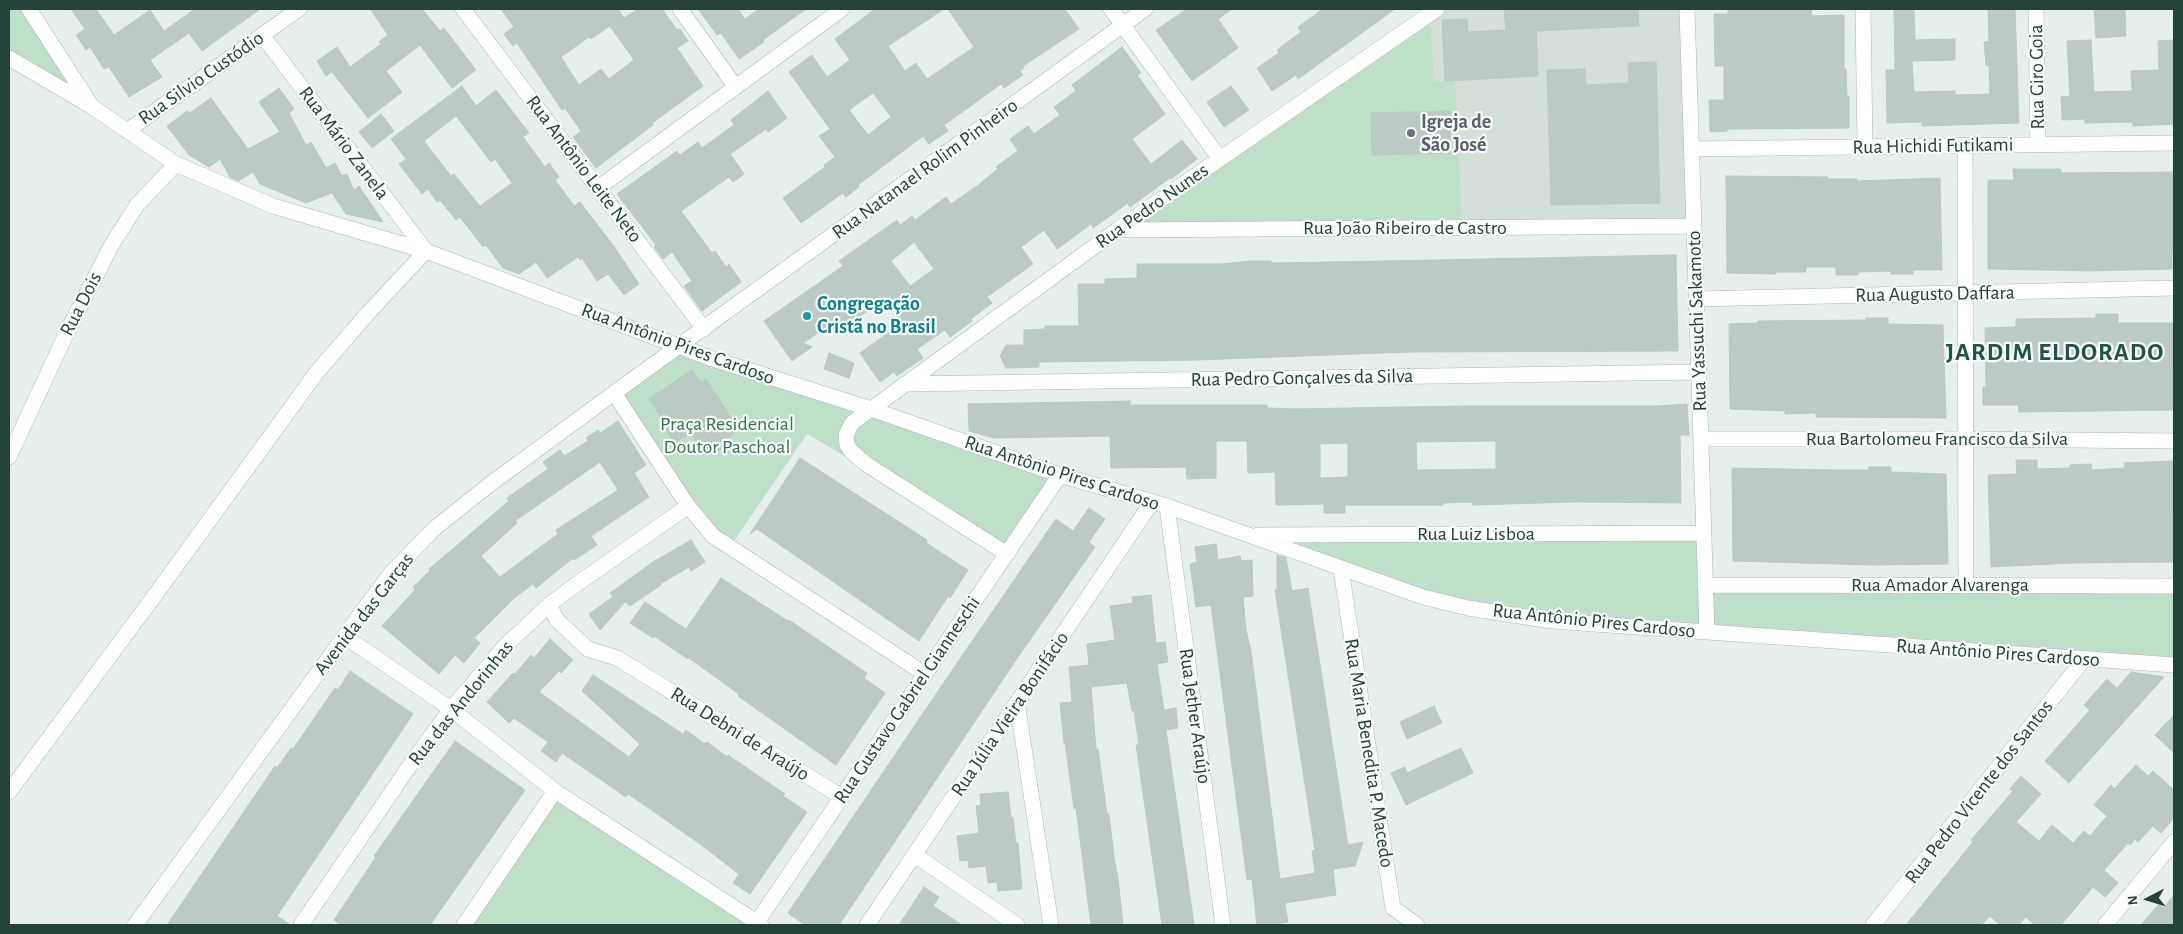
<!DOCTYPE html>
<html>
<head>
<meta charset="utf-8">
<style>
	body { margin:0 }
	#map { position:relative; width:2183px; height:934px; overflow:hidden; background:#e6efeb; font-family:"Alegreya Sans",sans-serif }
	canvas { display:block }
	.frame { position:absolute; inset:0; border:10px solid #24423a; pointer-events:none }
	.north { position:absolute; left:2123px; top:874px; width:50px; height:50px; -webkit-text-stroke:4px #f7fbf9; paint-order:stroke; rotate:265deg; font-size:14px; font-weight:700; line-height:20px; text-align:center; color:#24423a }
	.north::after { content:''; display:block; margin:auto; width:18px; height:22px; background:#24423a; clip-path:polygon(50% 0,100% 100%,50% 72%,0 100%) }
</style>
</head>
<body>
<div id="map">
<canvas width="2183" height="934"></canvas>
<div class="frame"></div>
<div class="north">N</div>
</div>
<script>
const g = document.querySelector('canvas').getContext('2d');
g.lineJoin = 'round';
function fillPath(path, color) { g.fillStyle = color; g.fill(path, 'evenodd'); }
const poly = rows => new Path2D(rows.map(r => 'M' + r).join(''));
function stroke(path, color, width, dash) { g.strokeStyle = color; g.lineWidth = width; g.lineCap = dash ? 'butt' : 'round'; g.setLineDash(dash || []); g.stroke(path); }
function write(font, color, halo, rows, align = 'center') {
  g.font = font + ' "Alegreya Sans",sans-serif'; g.lineWidth = 4.5; g.setLineDash([]); g.textBaseline = 'middle'; g.strokeStyle = halo; g.fillStyle = color; for (const [text, x, y, turn = 0] of rows) {
    g.save(); g.translate(x, y); g.rotate((+turn || 0) * Math.PI / 180); g.textAlign = isNaN(turn) ? turn : align; if (halo) g.strokeText(text, 0, 0); g.fillText(text, 0, 0); g.restore();
  }
}
const built = poly([
	[1437,9,1687,9,1694,226,1463,227,1434,82,1431,21]
]);
const green = poly([
	[9,9,25,9,83,98,9,53],
	[1431,21,1434,82,1455,81,1462,222,1132,226],
	[682,351,1054,477,1006,550,807,434,732,544,717,532,698,509,620,394],
	[1704,533,1705,584,2174,586,2174,664,1468,608,1265,535],
	[555,791,755,925,464,925]
]);
const building = poly([
	[71,9,96,9,114,35,150,10,164,31,195,9,260,9,202,51,189,33,150,60,162,77,129,97,109,67,104,69,90,47,86,50,76,35,85,29,71,9],
	[370,9,422,9,440,31,444,28,476,70,452,88,420,45,386,71,402,92,368,118,332,72,326,76,317,61,337,47,350,67,381,44,379,42,388,35,370,9],
	[501,9,618,9,624,18,638,9,662,9,677,30,680,29,688,41,677,48,703,86,652,123,653,125,596,168,573,137,581,131,565,108,562,110,517,43,513,46,504,34,514,27,501,9],
	[610,26,634,60,609,79,601,69,579,85,561,57,589,37,591,39,610,26],
	[698,9,738,9,745,19,759,9,806,9,763,40,764,42,739,59,721,33,717,35,698,9],
	[875,9,944,9,888,46,905,71,916,63,927,79,974,47,948,9,1065,9,1079,29,1023,66,1024,68,1020,71,1023,75,1004,88,1001,84,944,125,948,131,929,144,923,136,858,185,859,187,846,197,843,193,801,223,783,198,825,167,824,165,835,157,819,136,830,129,789,72,812,55,827,77,850,60,835,39,875,9],
	[873,93,891,117,868,135,849,110,873,93],
	[1187,9,1232,9,1218,19,1238,48,1192,81,1156,30,1187,9],
	[1323,9,1395,9,1298,79,1296,75,1272,91,1257,68,1279,53,1277,50,1301,32,1298,27,1323,9],
	[1504,9,1638,9,1639,26,1536,31,1538,76,1445,81,1442,20,1467,19,1468,32,1506,30,1504,9],
	[1728,9,1811,9,1812,16,1844,15,1844,69,1846,69,1847,96,1849,96,1849,128,1727,129,1727,131,1710,132,1709,100,1724,100,1724,66,1715,66,1714,14,1728,14,1728,9],
	[1988,9,2015,9,2019,123,1922,126,1922,122,1887,123,1886,70,1895,70,1894,10,1914,10,1915,40,1955,39,1955,60,1912,61,1914,92,1955,91,1955,95,1990,94,1989,65,1986,65,1984,42,1989,41,1988,9],
	[2094,9,2125,9,2126,36,2096,38,2094,9],
	[2091,40,2094,92,2132,91,2131,71,2159,70,2158,41,2174,40,2174,124,2133,126,2133,122,2085,123,2085,119,2062,120,2061,97,2070,96,2067,41,2091,40],
	[1122,47,1141,73,1137,75,1165,114,1132,139,1151,164,1182,140,1197,159,1171,179,1170,178,1130,207,1128,203,1093,228,1091,224,1057,249,1044,230,1021,247,1033,264,987,297,992,303,971,319,972,321,950,337,945,330,917,349,923,358,897,376,894,372,880,382,860,353,902,323,885,298,836,334,840,324,837,320,803,343,812,347,792,361,764,321,843,266,839,261,897,220,900,225,912,216,915,220,946,197,951,204,977,186,998,169,996,167,1018,151,1010,139,1028,126,1034,134,1060,115,1054,107,1076,91,1072,85,1122,47],
	[914,242,934,269,910,286,891,261,914,242],
	[1656,62,1660,203,1551,205,1547,70,1585,69,1586,85,1629,83,1628,63,1656,62],
	[462,86,476,106,496,90,529,133,523,137,545,167,549,163,559,177,555,180,574,206,580,202,613,245,639,284,624,295,608,274,597,281,582,258,580,260,578,257,547,278,536,262,519,274,503,268,486,245,483,247,460,217,456,220,440,200,437,202,428,189,422,194,399,164,406,159,391,139,462,86],
	[456,116,491,162,495,159,512,183,480,206,454,174,451,176,424,141,456,116],
	[1231,86,1249,110,1224,127,1207,102,1231,86],
	[279,88,294,109,289,113,306,145,311,142,326,168,335,163,342,176,347,174,354,190,359,186,383,222,346,214,332,193,306,203,260,184,253,172,238,181,230,177,220,159,209,167,189,155,167,126,187,111,190,113,211,98,248,149,280,132,259,102,279,88],
	[768,91,787,118,768,132,766,129,730,154,744,174,733,182,729,177,681,211,712,253,715,251,726,267,729,264,741,282,702,311,684,286,692,281,672,252,663,259,654,247,656,245,617,194,677,151,680,155,698,142,702,148,734,125,731,120,768,91],
	[1449,111,1451,153,1372,155,1371,113,1449,111],
	[381,114,394,131,372,148,359,132,381,114],
	[2013,169,2061,169,2061,173,2174,172,2174,253,2172,253,2172,269,2092,271,1988,269,1988,180,2014,180,2013,169],
	[1726,176,1828,177,1828,179,1857,179,1857,181,1940,178,1942,270,1913,270,1913,274,1891,274,1891,271,1858,272,1858,275,1836,275,1836,267,1806,267,1806,272,1776,272,1776,274,1727,273,1726,176],
	[1676,255,1678,351,1410,352,1197,360,1039,362,1039,367,1006,368,1000,356,1006,345,1024,345,1024,330,1045,329,1045,326,1079,326,1078,284,1105,284,1105,279,1137,278,1137,264,1221,264,1250,261,1271,261,1271,263,1386,261,1676,255],
	[2096,314,2118,314,2118,323,2173,323,2174,410,2019,412,2018,405,1983,405,1983,387,1986,387,1985,328,2016,327,2016,319,2096,318,2096,314],
	[1866,318,1888,318,1888,324,1943,325,1946,418,1816,417,1816,413,1785,414,1785,411,1730,409,1729,324,1758,323,1758,321,1866,320,1866,318],
	[829,353,854,363,849,378,824,369,829,353],
	[692,370,701,383,706,379,739,430,728,438,732,442,713,454,710,450,704,454,690,433,675,443,665,429,668,427,649,399,692,370],
	[1130,401,1130,405,1267,405,1267,408,1295,409,1461,406,1658,406,1687,404,1689,435,1680,435,1681,503,1575,502,1472,505,1472,502,1443,503,1443,505,1345,505,1345,513,1324,513,1324,504,1276,505,1275,472,1248,473,1247,441,1216,441,1216,478,1187,479,1186,467,1111,468,1110,436,994,438,969,431,968,404,1130,401],
	[1496,441,1496,469,1417,470,1416,442,1496,441],
	[1348,443,1348,477,1320,478,1320,444,1348,443],
	[618,421,646,465,634,473,649,497,591,536,597,545,574,560,573,558,536,588,533,584,513,599,474,638,480,643,464,663,455,655,439,674,382,626,415,590,413,587,430,571,429,569,509,501,507,498,548,469,543,462,560,450,564,456,588,441,586,438,598,430,600,433,618,421],
	[600,462,618,490,556,530,558,534,500,577,481,556,517,523,515,521,600,462],
	[800,458,927,540,926,543,968,570,950,598,948,596,919,641,757,529,750,534,800,458],
	[2016,460,2037,460,2037,469,2070,468,2070,465,2091,464,2092,470,2125,468,2124,463,2173,461,2174,562,2073,563,1991,567,1988,475,2017,474,2016,460],
	[1869,467,1891,467,1891,472,1946,474,1948,564,1871,565,1733,561,1732,468,1837,470,1869,470,1869,467],
	[1089,508,1105,519,1089,542,1095,547,1018,657,839,925,805,925,788,913,953,669,1056,519,1073,531,1089,508],
	[691,540,705,562,691,571,689,567,660,584,661,585,630,606,625,602,600,630,589,614,613,597,610,593,653,562,691,540],
	[1216,544,1218,560,1240,556,1241,561,1252,560,1253,596,1243,597,1246,630,1251,651,1280,879,1315,873,1312,851,1315,850,1275,590,1277,590,1277,555,1286,558,1292,591,1308,588,1348,845,1363,842,1355,866,1333,869,1336,895,1285,903,1288,922,1281,923,1281,925,1257,925,1252,879,1247,880,1211,605,1196,607,1190,564,1197,562,1195,547,1216,544],
	[721,578,788,621,789,620,852,663,867,673,864,678,885,693,836,765,738,696,739,694,689,658,688,659,654,636,653,638,630,623,645,602,686,629,721,578],
	[1151,595,1156,643,1165,642,1168,662,1157,664,1164,710,1176,708,1178,728,1166,730,1194,924,1162,925,1136,745,1139,745,1134,711,1132,711,1127,683,1091,687,1096,749,1098,749,1107,814,1109,814,1114,857,1118,878,1123,925,1091,925,1076,808,1074,809,1065,742,1064,743,1060,703,1072,702,1069,667,1089,665,1087,644,1115,640,1110,606,1133,603,1132,597,1151,595],
	[550,639,573,660,561,673,559,671,539,692,629,757,640,744,582,691,593,675,683,734,686,730,705,744,707,742,727,757,728,755,785,794,783,796,807,812,750,894,733,883,739,874,700,844,650,809,628,794,626,797,562,753,556,762,541,751,548,742,514,718,509,723,487,702,513,673,515,674,531,655,534,658,550,639],
	[350,671,413,714,277,916,291,925,167,925,275,766,277,768,291,748,293,749,335,688,338,690,350,671],
	[2131,672,2164,677,2069,783,2045,761,2090,710,2084,705,2098,689,2107,679,2117,688,2131,672],
	[1434,706,1442,723,1407,739,1400,722,1434,706],
	[2174,715,2174,753,2155,735,2174,715],
	[455,741,525,790,430,925,341,925,334,920,376,857,374,856,455,741],
	[1461,748,1473,773,1406,805,1391,773,1405,767,1407,773,1461,748],
	[2136,765,2148,776,2153,771,2174,790,2174,818,2161,833,2153,826,2138,842,2135,839,2130,845,2128,843,2104,870,2118,883,2105,897,2093,887,2061,925,2035,925,2026,917,2019,925,2000,925,1990,916,1981,925,1906,925,1973,842,1971,840,2013,791,2010,789,2021,776,2041,794,2016,822,2039,841,2052,825,2073,843,2084,831,2090,836,2107,816,2094,805,2111,785,2114,789,2136,765],
	[1008,792,1011,818,1013,817,1016,844,1018,843,1022,889,998,891,997,882,988,883,986,866,969,868,968,860,960,861,957,836,979,833,976,806,981,805,980,794,1008,792],
	[924,887,939,897,933,906,962,925,899,925,924,887],
	[2174,895,2174,925,2141,925,2159,904,2163,908,2174,895]
]);
const minor = poly([
	[29,9,91,105],
	[463,9,704,329],
	[680,9,735,86],
	[1111,9,1220,159],
	[1687,9,1707,632],
	[1863,9,1865,146],
	[2036,9,2038,144],
	[9,58,91,106,176,164,273,206,426,251,710,358,871,409,1060,475,1167,506,1423,597,1468,608,1552,621,2174,665],
	[127,131,299,9],
	[1965,145,1966,586],
	[1691,149,2174,143],
	[598,188,842,9],
	[1117,230,1694,226],
	[1696,299,2174,288],
	[905,384,1699,372],
	[614,393,688,506,713,536,925,674],
	[1701,439,1967,439,2174,441],
	[9,457,68,330,111,246,137,205,176,164],
	[1167,506,1223,925],
	[1258,535,1704,533],
	[1007,554,866,464,851,451,847,445,846,435,852,423,1117,230,1437,9],
	[1341,569,1393,908,1417,925],
	[1705,585,2174,586],
	[549,605,557,620,588,649,617,658,842,797],
	[344,636,451,709,555,791,761,925],
	[1017,702,1051,925],
	[9,792,158,591,317,372,369,312,426,251,262,35],
	[915,855,1017,925],
	[135,925,362,612,392,572,435,528,489,485,614,393,1145,9],
	[301,925,415,758,451,709,506,645,549,605,570,589,688,506],
	[464,925,555,791],
	[755,925,1060,475],
	[867,925,1152,502],
	[1873,925,2084,659],
	[2105,925,2174,842]
]);
const markers = [
	[1411,133,5,"#6b7280"],
	[807,316,5,"#0f9aa8"]
];
const streetNames = [
	["Rua Giro Goia",2037,77,-91],
	["Rua Silvio Custódio",201,78,-35],
	["Rua Mário Zanela",344,143,53],
	["Rua Hichidi Futikami",1933,146,-1],
	["Rua Antônio Leite Neto",584,169,53],
	["Rua Natanael Rolim Pinheiro",925,169,-36],
	["Rua Pedro Nunes",1152,206,-35],
	["Rua João Ribeiro de Castro",1405,228],
	["Rua Augusto Daffara",1935,294,-1],
	["Rua Dois",81,304,-63],
	["Rua Yassuchi Sakamoto",1697,321,-92],
	["Rua Antônio Pires Cardoso",678,344,20],
	["Rua Pedro Gonçalves da Silva",1302,378,-1],
	["Rua Bartolomeu Francisco da Silva",1937,439],
	["Rua Antônio Pires Cardoso",1062,473,18],
	["Rua Luiz Lisboa",1476,534],
	["Rua Amador Alvarenga",1940,585],
	["Avenida das Garças",364,614,-52],
	["Rua Antônio Pires Cardoso",1594,621,6],
	["Rua Antônio Pires Cardoso",1998,653,4],
	["Rua Gustavo Gabriel Gianneschi",907,700,-56],
	["Rua das Andorinhas",461,703,-51],
	["Rua Júlia Vieira Bonifácio",1010,714,-56],
	["Rua Jether Araújo",1195,716,82],
	["Rua Debni de Araújo",740,734,32],
	["Rua Maria Benedita P. Macedo",1369,753,81],
	["Rua Pedro Vicente dos Santos",1979,792,-52]
];
const worshipNames = [
	["Igreja de",1421,122],
	["São José",1421,145]
];
const cultureNames = [
	["Congregação",817,304],
	["Cristã no Brasil",817,327]
];
const parkNames = [
	["Praça Residencial",727,424],
	["Doutor Paschoal",727,447]
];
const districtNames = [
	["JARDIM ELDORADO",2055,352]
];
fillPath(built, '#d4dfda');
fillPath(green, '#bfe0c8');
fillPath(building, '#bbcac4');
stroke(building, '#b8c9c2', 1);
stroke(minor, '#a8b8b2', 16);
stroke(minor, '#fff', 15);
for (const [x, y, r, color] of markers) { const dot = new Path2D(); dot.arc(x, y, r, 0, 2 * Math.PI); g.fillStyle = color; g.fill(dot); stroke(dot, '#f7fbf9', 2); }
write('20px', '#24423a', '#f7fbf9', streetNames);
write('bold 20px', '#5b616d', '#f7fbf9', worshipNames, 'left');
write('bold 20px', '#0d838f', '#f7fbf9', cultureNames, 'left');
write('20px', '#2d7a4b', '#f7fbf9', parkNames);
g.letterSpacing = '1px';
write('bold 25px', '#1f5548', '#f7fbf9', districtNames);
g.letterSpacing = '0px';
</script>
</body>
</html>
